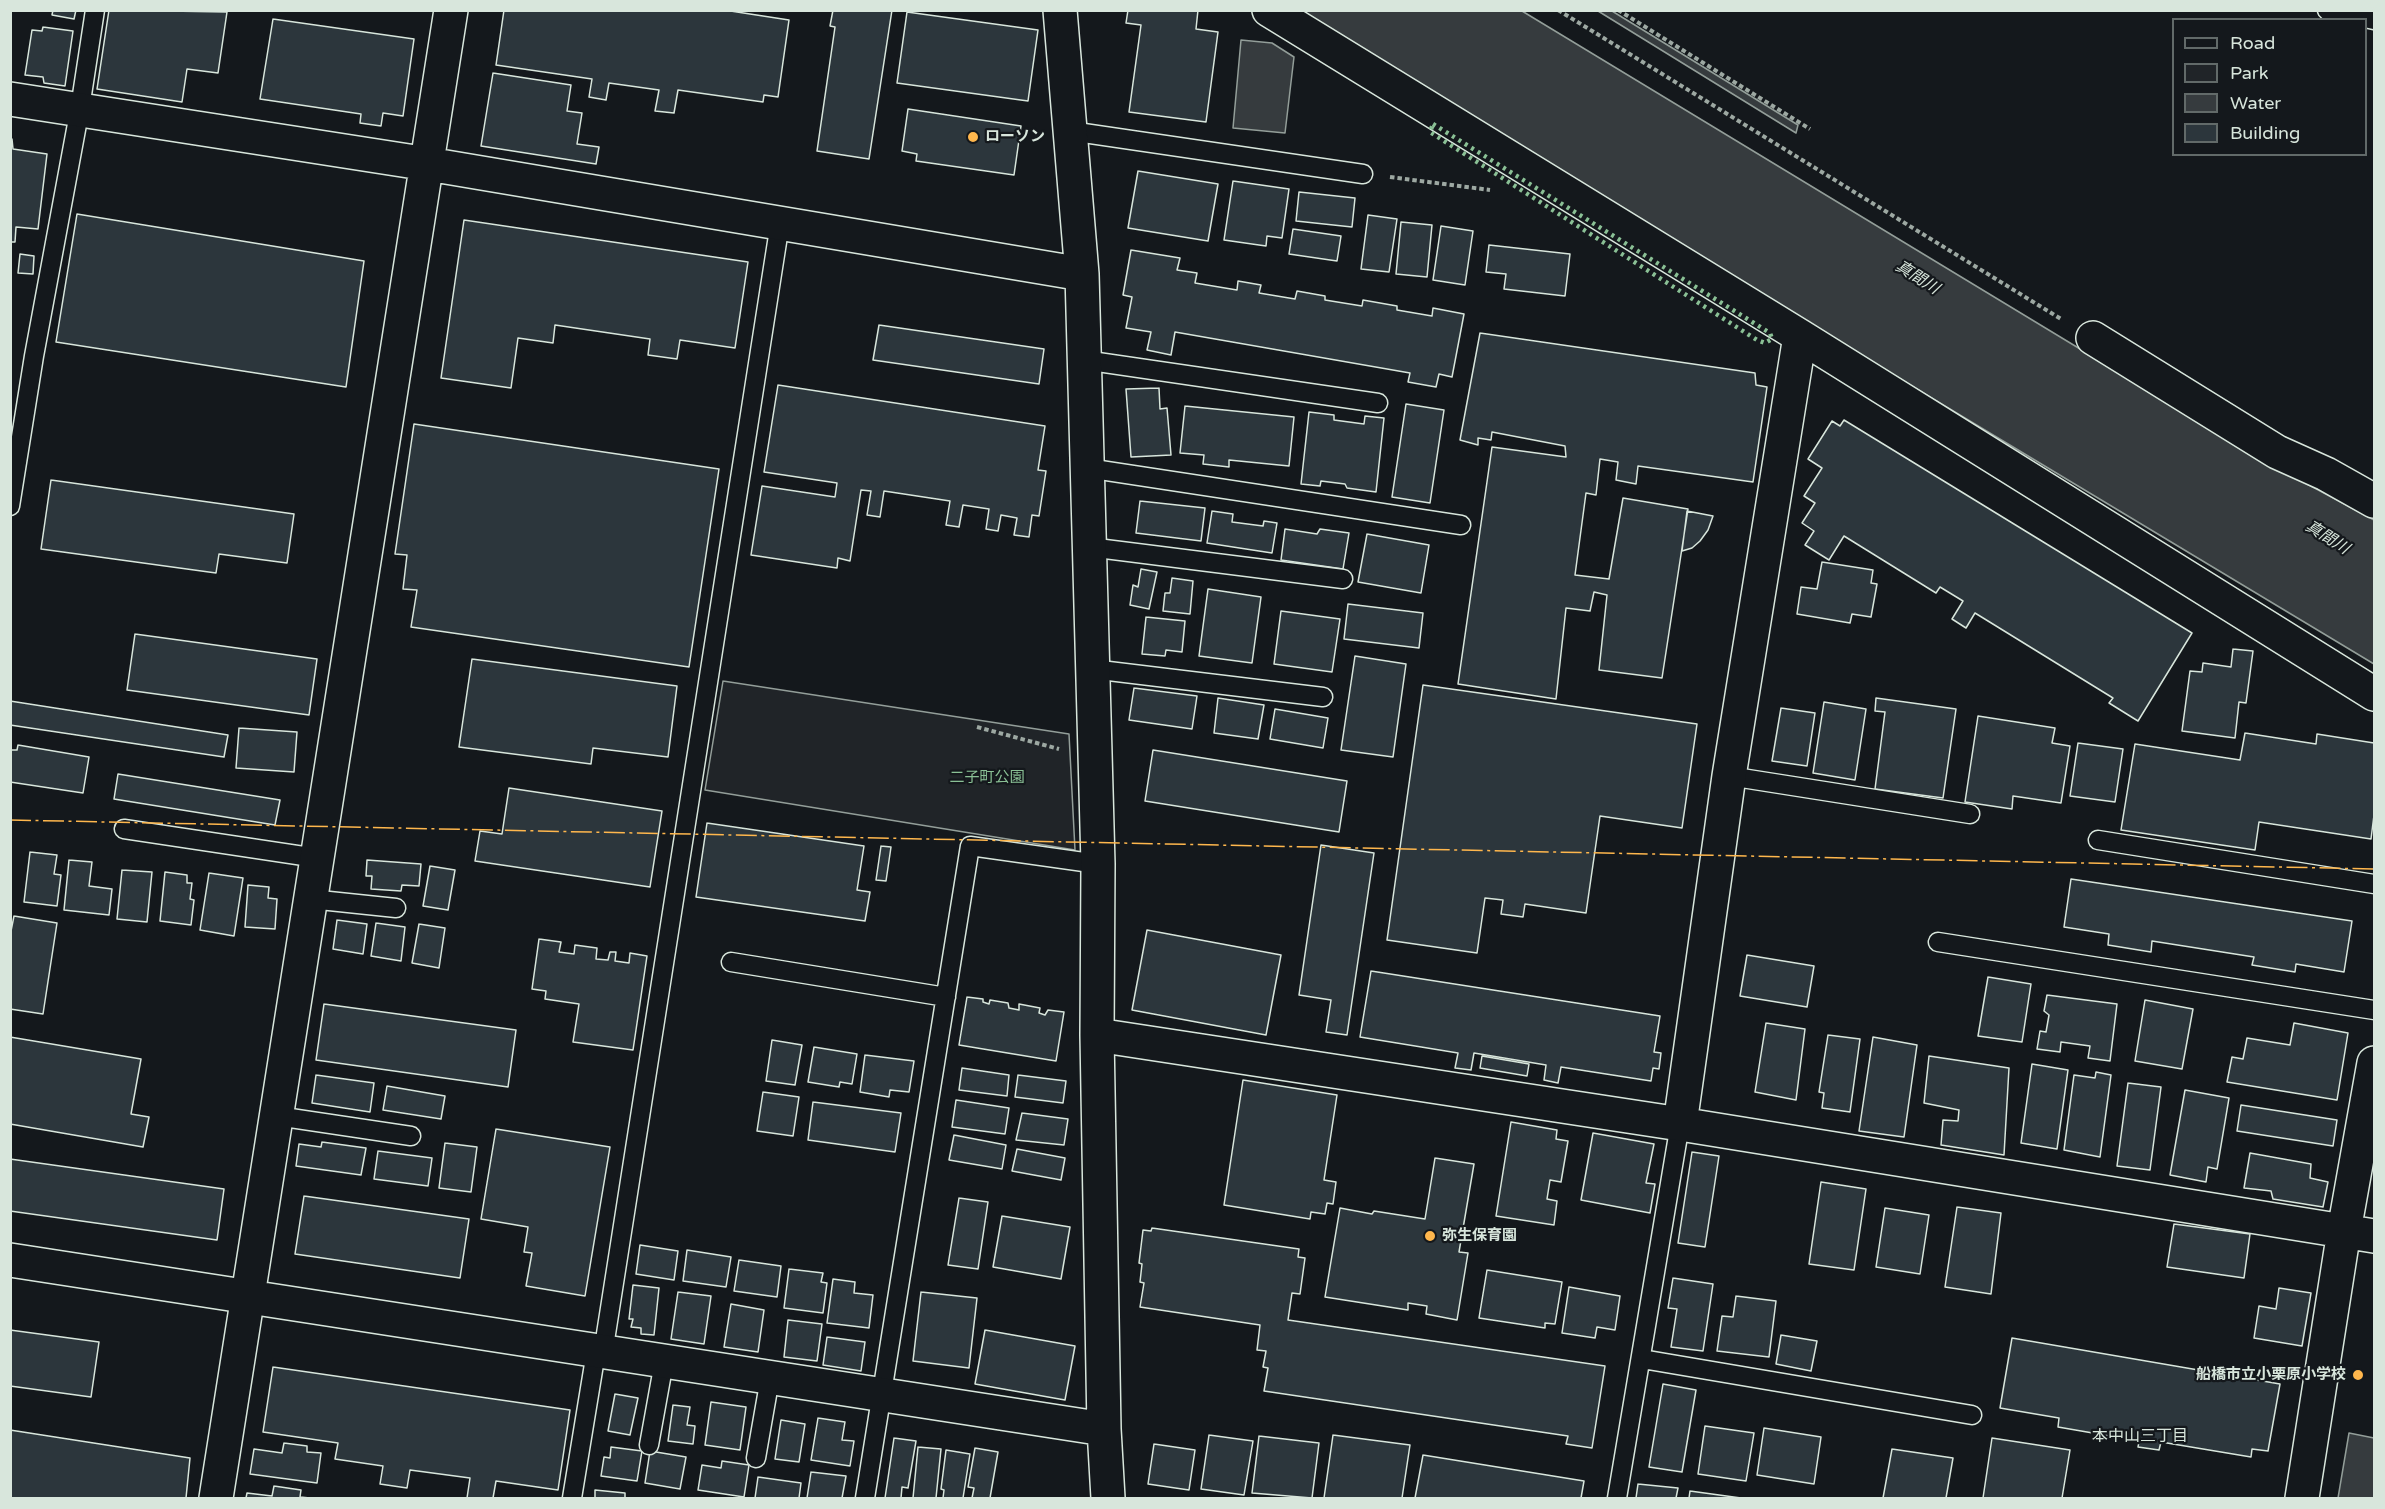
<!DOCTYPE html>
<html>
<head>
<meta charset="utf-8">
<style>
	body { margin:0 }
	#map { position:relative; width:2385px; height:1509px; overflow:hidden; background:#14181c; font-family:"Varela Round",sans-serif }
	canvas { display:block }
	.frame { position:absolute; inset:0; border:12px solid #d8e6dc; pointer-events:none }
	.legend { position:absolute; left:2172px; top:18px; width:195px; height:138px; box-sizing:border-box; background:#14181c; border:2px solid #626a69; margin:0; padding:8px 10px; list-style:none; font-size:18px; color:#d8e6dc }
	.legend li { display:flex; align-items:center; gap:12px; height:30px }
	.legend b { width:30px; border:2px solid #626a69 }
</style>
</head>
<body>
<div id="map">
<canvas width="2385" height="1509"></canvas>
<div class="frame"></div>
<ul class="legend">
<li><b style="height:8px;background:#14181c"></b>Road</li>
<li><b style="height:16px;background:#202428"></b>Park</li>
<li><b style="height:16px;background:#363b3e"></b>Water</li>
<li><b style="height:16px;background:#2c363c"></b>Building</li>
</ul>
</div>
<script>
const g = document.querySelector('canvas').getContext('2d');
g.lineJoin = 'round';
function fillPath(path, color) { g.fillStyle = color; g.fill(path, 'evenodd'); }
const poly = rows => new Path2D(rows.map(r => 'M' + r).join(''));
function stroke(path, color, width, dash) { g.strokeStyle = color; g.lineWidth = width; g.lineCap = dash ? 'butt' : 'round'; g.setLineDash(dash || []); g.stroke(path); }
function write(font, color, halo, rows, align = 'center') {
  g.font = font + ' "Varela Round","Noto Sans JP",sans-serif'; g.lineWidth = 4.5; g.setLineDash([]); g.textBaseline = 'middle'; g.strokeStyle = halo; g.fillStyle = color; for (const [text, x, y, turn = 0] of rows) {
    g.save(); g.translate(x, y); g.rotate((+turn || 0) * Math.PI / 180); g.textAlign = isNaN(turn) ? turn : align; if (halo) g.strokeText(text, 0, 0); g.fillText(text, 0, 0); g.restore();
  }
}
const green = poly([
	[723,681,1069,734,1075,850,705,790,723,681]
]);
const water = poly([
	[1288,11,1522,11,2270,464,2374,520,2374,664,1288,11],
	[1598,11,1612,11,1798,125,1796,133,1598,11],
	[1241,40,1272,43,1294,57,1285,133,1233,128,1241,40],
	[2349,1433,2374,1438,2374,1498,2338,1498,2349,1433]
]);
const building = poly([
	[53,10,76,10,74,19,52,15,53,10],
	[109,10,227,12,218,73,187,69,182,102,97,89,109,10],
	[504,10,724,10,789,20,778,97,764,95,763,102,678,90,674,113,655,111,659,90,609,83,606,100,589,97,592,79,496,65,504,10],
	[833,10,892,10,869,159,817,151,835,27,830,26,833,10],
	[1128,10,1198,10,1196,29,1218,32,1206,122,1129,112,1141,25,1126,23,1128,10],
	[907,12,1038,30,1028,101,897,83,907,12],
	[273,19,414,39,403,116,383,113,381,126,360,123,361,114,260,99,273,19],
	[43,27,73,31,65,86,44,83,43,77,25,75,32,30,42,31,43,27],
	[493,73,571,85,567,111,582,113,577,144,599,147,596,164,481,146,493,73],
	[908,109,1021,126,1014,175,916,161,917,154,902,151,908,109],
	[10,139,12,139,13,149,47,154,38,229,16,227,15,242,10,242,10,139],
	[1138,171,1218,184,1208,241,1128,228,1138,171],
	[1233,181,1289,189,1282,238,1267,236,1266,246,1224,240,1233,181],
	[1299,192,1355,198,1352,227,1296,221,1299,192],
	[77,214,364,261,346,387,56,342,77,214],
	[1368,215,1397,219,1389,272,1361,269,1368,215],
	[464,220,748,262,735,348,680,340,677,359,648,355,650,339,555,325,553,343,518,338,511,388,441,378,464,220],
	[1401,222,1432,225,1427,277,1396,274,1401,222],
	[1441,226,1473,231,1465,285,1433,280,1441,226],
	[1293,229,1341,236,1337,261,1289,254,1293,229],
	[1489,245,1570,254,1565,296,1504,289,1506,274,1486,272,1489,245],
	[1131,250,1180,258,1177,270,1197,273,1195,283,1237,290,1238,281,1261,285,1259,293,1295,299,1297,291,1325,296,1325,300,1362,306,1363,300,1397,306,1397,310,1432,316,1433,308,1464,314,1452,377,1439,374,1436,387,1408,382,1410,373,1175,332,1171,355,1147,350,1151,332,1126,328,1132,297,1123,295,1131,250],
	[20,254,34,256,33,274,18,273,20,254],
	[879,325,1044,349,1039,384,873,360,879,325],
	[1480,333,1755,373,1756,385,1767,387,1753,482,1638,466,1636,484,1616,480,1618,462,1600,459,1596,495,1586,493,1575,575,1609,579,1623,498,1688,509,1662,678,1599,670,1607,595,1594,592,1590,611,1566,608,1556,699,1458,684,1492,447,1566,457,1565,446,1492,432,1491,440,1478,438,1478,445,1460,440,1480,333],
	[778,385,1045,426,1038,470,1046,471,1039,516,1032,515,1029,537,1014,535,1017,518,1001,515,998,531,986,529,989,509,963,505,959,527,946,525,950,501,884,491,880,517,867,515,871,491,861,490,850,561,838,558,837,568,751,555,762,486,835,497,837,483,764,472,778,385],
	[1159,388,1160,409,1167,408,1171,455,1131,457,1126,389,1159,388],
	[1406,404,1444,410,1430,503,1392,497,1406,404],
	[1185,406,1294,417,1289,466,1229,460,1229,467,1203,464,1204,455,1180,453,1185,406],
	[1309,412,1334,415,1334,420,1364,424,1365,416,1384,418,1376,492,1347,488,1345,484,1321,481,1320,486,1301,484,1309,412],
	[1844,420,2192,633,2138,721,2109,703,2113,698,1975,613,1966,628,1952,619,1963,601,1940,587,1936,593,1844,536,1829,560,1805,545,1814,531,1802,523,1815,503,1804,496,1822,468,1808,459,1832,421,1840,426,1844,420],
	[414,424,719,469,689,667,411,627,417,590,403,589,407,555,395,554,414,424],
	[51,480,294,514,287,563,219,554,216,573,41,549,51,480],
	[1140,501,1205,508,1201,541,1136,533,1140,501],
	[1212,511,1233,514,1232,522,1263,526,1264,521,1277,523,1272,553,1207,543,1212,511],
	[1687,511,1713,516,1708,530,1700,541,1692,548,1682,551,1687,511],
	[1285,529,1317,534,1320,529,1349,533,1343,569,1281,560,1285,529],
	[1367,534,1429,545,1421,593,1358,582,1367,534],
	[1822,562,1873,570,1871,583,1877,584,1871,617,1852,614,1850,623,1797,614,1801,587,1817,589,1822,562],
	[1141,569,1157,572,1149,609,1130,605,1133,585,1138,587,1141,569],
	[1172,578,1193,581,1190,614,1163,611,1165,593,1170,593,1172,578],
	[1208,589,1261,597,1252,663,1199,656,1208,589],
	[1348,604,1423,613,1419,648,1344,639,1348,604],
	[1281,611,1340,619,1332,672,1274,664,1281,611],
	[1146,617,1185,621,1182,652,1166,650,1165,656,1142,654,1146,617],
	[135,634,317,659,309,715,127,690,135,634],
	[2233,649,2253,651,2246,703,2239,702,2235,738,2182,731,2190,671,2202,672,2203,663,2231,667,2233,649],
	[1355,656,1406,664,1393,757,1341,750,1355,656],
	[472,659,677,686,668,757,593,748,591,764,459,747,472,659],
	[1423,685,1697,724,1682,828,1600,816,1586,913,1525,904,1523,917,1501,914,1503,900,1485,898,1477,953,1387,940,1423,685],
	[1134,688,1197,696,1192,729,1129,720,1134,688],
	[1218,698,1264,705,1258,739,1214,733,1218,698],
	[1876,698,1956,709,1943,798,1875,789,1885,712,1875,711,1876,698],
	[10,701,228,735,224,757,10,725,10,701],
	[1824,702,1866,709,1855,780,1813,773,1824,702],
	[1781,708,1815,713,1807,766,1772,761,1781,708],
	[1275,709,1328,718,1323,748,1270,739,1275,709],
	[1978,716,2055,728,2052,743,2070,746,2061,803,2013,796,2012,809,1965,802,1978,716],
	[239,728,297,732,294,772,236,768,239,728],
	[2245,733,2316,744,2317,734,2374,743,2374,815,2371,839,2259,822,2255,850,2121,830,2135,744,2240,760,2245,733],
	[2078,743,2123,749,2115,802,2070,796,2078,743],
	[18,745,89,757,83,793,10,782,10,750,17,750,18,745],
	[1153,750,1347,781,1339,832,1145,801,1153,750],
	[118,774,280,800,275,825,114,799,118,774],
	[509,788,662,811,650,887,475,861,480,831,502,834,509,788],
	[707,823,864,846,857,890,870,892,865,921,696,897,707,823],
	[1321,845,1374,853,1347,1035,1326,1032,1331,1000,1299,995,1321,845],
	[881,846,891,847,886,881,876,880,881,846],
	[30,852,57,855,54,874,61,875,57,906,24,902,30,852],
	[69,860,92,862,89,886,112,889,109,915,64,910,69,860],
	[367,860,421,864,419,886,402,885,401,891,371,889,372,876,366,876,367,860],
	[430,866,455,870,448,910,423,906,430,866],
	[122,870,152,872,147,922,117,919,122,870],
	[165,872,187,875,187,883,192,883,190,899,194,900,191,925,160,921,165,872],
	[209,873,243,878,234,936,200,930,209,873],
	[2071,879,2352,921,2344,972,2296,964,2295,972,2252,965,2254,957,2152,941,2151,952,2108,945,2109,934,2064,927,2071,879],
	[248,885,269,887,268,898,277,899,275,929,245,927,248,885],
	[14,916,57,923,43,1014,10,1009,10,936,14,916],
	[337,920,367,924,363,954,333,949,337,920],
	[376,923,405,927,401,961,371,956,376,923],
	[419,924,445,928,439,968,412,963,419,924],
	[1147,930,1281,955,1266,1035,1132,1010,1147,930],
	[539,939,561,942,559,952,574,954,575,945,597,948,596,959,608,960,610,952,616,952,615,961,629,963,630,953,647,956,633,1050,573,1042,579,1004,545,999,546,991,532,989,539,939],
	[1747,955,1814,966,1807,1007,1740,996,1747,955],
	[1371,971,1660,1016,1654,1052,1661,1053,1659,1069,1653,1068,1651,1081,1561,1067,1558,1083,1544,1080,1546,1065,1474,1053,1471,1070,1455,1068,1458,1053,1360,1037,1371,971],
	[1988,977,2031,984,2022,1042,1978,1036,1988,977],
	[2047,995,2117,1004,2110,1061,2088,1058,2090,1046,2061,1042,2060,1052,2037,1049,2040,1031,2046,1032,2049,1015,2044,1011,2047,995],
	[967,997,983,999,983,1002,989,1004,990,1000,1008,1003,1009,1008,1019,1010,1019,1004,1040,1008,1039,1013,1045,1015,1048,1010,1064,1012,1056,1061,959,1045,967,997],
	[2145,1000,2193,1009,2182,1069,2135,1061,2145,1000],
	[324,1004,516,1030,508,1087,316,1060,324,1004],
	[1766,1023,1805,1029,1796,1100,1755,1092,1766,1023],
	[2294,1023,2348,1033,2337,1100,2227,1082,2232,1057,2243,1059,2247,1038,2290,1045,2294,1023],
	[1828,1035,1860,1039,1850,1112,1822,1108,1824,1093,1819,1092,1828,1035],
	[10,1037,141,1059,131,1114,149,1117,143,1147,10,1124,10,1037],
	[1873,1037,1917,1045,1904,1137,1859,1131,1873,1037],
	[772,1040,802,1045,795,1085,766,1081,772,1040],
	[814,1047,857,1054,852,1084,840,1082,839,1087,808,1082,814,1047],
	[865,1055,914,1061,909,1092,890,1090,889,1097,860,1092,865,1055],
	[1482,1056,1529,1064,1527,1076,1480,1068,1482,1056],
	[1929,1056,2009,1068,2004,1155,1941,1145,1943,1120,1958,1121,1959,1110,1924,1103,1929,1056],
	[2032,1064,2068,1070,2057,1149,2021,1143,2032,1064],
	[962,1068,1009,1075,1007,1096,959,1090,962,1068],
	[2096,1072,2111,1075,2100,1157,2064,1150,2074,1075,2095,1078,2096,1072],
	[316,1075,374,1083,370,1112,312,1103,316,1075],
	[1018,1075,1066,1081,1063,1103,1015,1097,1018,1075],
	[1243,1080,1337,1095,1324,1180,1336,1182,1333,1204,1327,1203,1325,1214,1311,1212,1310,1219,1224,1205,1243,1080],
	[2128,1083,2161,1087,2150,1170,2117,1166,2128,1083],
	[387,1086,445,1096,441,1119,383,1110,387,1086],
	[2185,1090,2229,1098,2217,1169,2208,1167,2206,1182,2170,1175,2185,1090],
	[763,1092,799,1097,793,1136,757,1131,763,1092],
	[956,1100,1009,1108,1005,1134,952,1127,956,1100],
	[813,1102,901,1113,895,1152,808,1140,813,1102],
	[2241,1105,2337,1120,2333,1146,2237,1131,2241,1105],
	[1022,1113,1068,1119,1064,1145,1016,1140,1022,1113],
	[1511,1122,1557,1130,1556,1139,1568,1141,1561,1182,1550,1180,1547,1199,1557,1201,1554,1225,1496,1216,1511,1122],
	[496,1129,610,1147,585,1296,526,1286,532,1253,524,1252,528,1227,481,1219,496,1129],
	[1593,1133,1654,1144,1646,1183,1655,1184,1650,1213,1581,1200,1593,1133],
	[954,1135,1006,1145,1002,1169,949,1160,954,1135],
	[322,1142,366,1148,361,1175,296,1166,299,1144,321,1147,322,1142],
	[445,1143,477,1147,471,1192,439,1188,445,1143],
	[1017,1149,1065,1158,1061,1180,1012,1171,1017,1149],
	[378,1151,432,1158,428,1186,374,1179,378,1151],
	[1692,1152,1719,1156,1705,1247,1678,1243,1692,1152],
	[2250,1153,2311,1164,2310,1178,2328,1182,2323,1207,2273,1199,2271,1191,2244,1188,2250,1153],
	[1435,1158,1474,1164,1459,1252,1468,1253,1457,1320,1426,1314,1427,1306,1408,1303,1408,1310,1325,1297,1340,1208,1372,1214,1374,1211,1425,1219,1435,1158],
	[10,1159,224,1189,217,1240,10,1211,10,1159],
	[1821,1182,1866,1189,1854,1270,1809,1264,1821,1182],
	[304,1196,469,1219,460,1278,295,1254,304,1196],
	[959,1198,988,1202,978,1269,948,1265,959,1198],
	[1957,1207,2001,1213,1991,1294,1945,1287,1957,1207],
	[1885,1208,1929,1215,1920,1274,1876,1267,1885,1208],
	[1002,1216,1070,1227,1061,1279,993,1267,1002,1216],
	[2174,1224,2250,1234,2244,1278,2167,1267,2174,1224],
	[1152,1228,1299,1249,1298,1257,1305,1258,1300,1294,1292,1293,1288,1320,1605,1366,1592,1448,1566,1444,1568,1436,1264,1391,1268,1368,1263,1367,1266,1351,1257,1350,1260,1325,1140,1307,1144,1283,1140,1282,1142,1264,1139,1263,1143,1230,1151,1231,1152,1228],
	[640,1245,678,1251,674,1280,636,1274,640,1245],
	[687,1250,731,1257,726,1287,683,1281,687,1250],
	[739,1260,781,1266,777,1297,734,1291,739,1260],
	[789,1269,823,1273,821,1282,827,1283,823,1313,784,1308,789,1269],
	[1487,1270,1562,1282,1555,1324,1545,1323,1545,1328,1479,1318,1487,1270],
	[1673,1278,1713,1284,1703,1351,1671,1347,1677,1309,1668,1308,1673,1278],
	[833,1279,855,1282,854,1293,873,1295,869,1328,827,1323,833,1279],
	[633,1285,659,1288,654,1335,641,1334,641,1328,631,1327,633,1319,629,1319,633,1285],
	[1569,1287,1620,1296,1615,1330,1597,1327,1595,1338,1562,1333,1569,1287],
	[2279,1288,2311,1293,2302,1346,2254,1338,2259,1306,2276,1309,2279,1288],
	[678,1292,711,1296,704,1344,671,1339,678,1292],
	[921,1292,977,1298,969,1368,913,1361,921,1292],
	[1736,1296,1776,1301,1769,1357,1717,1351,1722,1316,1733,1317,1736,1296],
	[731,1304,764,1310,758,1352,724,1347,731,1304],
	[788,1320,822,1324,817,1361,784,1357,788,1320],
	[10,1330,99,1342,91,1397,10,1386,10,1330],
	[985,1330,1075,1346,1065,1400,975,1384,985,1330],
	[1781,1335,1817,1341,1811,1371,1776,1364,1781,1335],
	[827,1337,865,1342,861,1371,823,1365,827,1337],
	[2012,1338,2280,1384,2268,1451,2252,1449,2251,1457,2161,1442,2159,1450,2138,1447,2139,1441,2058,1427,2059,1418,2000,1408,2012,1338],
	[273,1367,570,1410,558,1490,496,1481,493,1498,467,1498,470,1478,410,1470,407,1488,380,1484,383,1466,335,1459,338,1443,263,1432,273,1367],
	[1663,1384,1696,1390,1682,1472,1649,1467,1663,1384],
	[615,1394,638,1398,630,1435,608,1431,615,1394],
	[711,1402,746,1407,740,1450,705,1445,711,1402],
	[673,1405,690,1407,687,1425,695,1426,693,1444,668,1441,673,1405],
	[818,1418,845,1422,842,1440,854,1441,850,1466,811,1460,818,1418],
	[781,1420,805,1424,799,1462,775,1459,781,1420],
	[1705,1426,1754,1433,1746,1481,1698,1474,1705,1426],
	[1764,1428,1821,1437,1814,1484,1757,1475,1764,1428],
	[10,1430,190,1458,186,1498,10,1498,10,1430],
	[1209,1435,1253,1441,1244,1495,1201,1489,1209,1435],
	[1333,1435,1410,1445,1402,1498,1324,1498,1333,1435],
	[1259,1436,1319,1443,1312,1498,1252,1493,1259,1436],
	[894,1438,916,1441,908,1488,902,1487,901,1498,885,1498,894,1438],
	[1992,1438,2070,1450,2062,1498,1983,1498,1992,1438],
	[284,1443,307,1446,307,1452,321,1453,317,1483,250,1474,254,1449,282,1453,284,1443],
	[1154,1444,1195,1450,1189,1490,1148,1484,1154,1444],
	[611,1447,642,1451,637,1481,601,1476,604,1457,610,1458,611,1447],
	[918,1447,941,1449,936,1498,913,1498,918,1447],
	[975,1448,998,1452,990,1498,972,1498,974,1488,968,1487,975,1448],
	[1892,1449,1953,1458,1946,1498,1883,1498,1892,1449],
	[946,1450,970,1454,963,1498,943,1498,944,1490,941,1489,946,1450],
	[650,1451,686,1457,680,1489,645,1483,650,1451],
	[1423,1455,1584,1481,1581,1498,1415,1498,1423,1455],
	[722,1461,749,1465,744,1497,698,1490,702,1465,721,1468,722,1461],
	[811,1472,846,1476,842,1498,807,1498,811,1472],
	[758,1477,801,1483,799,1498,755,1498,758,1477],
	[1638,1484,1678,1488,1676,1498,1636,1498,1638,1484],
	[274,1486,301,1490,300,1497,310,1498,246,1498,247,1493,272,1496,274,1486],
	[595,1490,625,1493,625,1498,595,1498,595,1490],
	[1690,1491,1741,1498,1689,1498,1690,1491]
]);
const path = poly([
	[1558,10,2061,319],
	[1618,10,1810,129],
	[1390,177,1490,190],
	[977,727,1059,749]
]);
const lane = poly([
	[2327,10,2374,20],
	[1070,131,1363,174],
	[1084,360,1378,403],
	[1087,468,1461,525],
	[10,506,34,356,80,108,95,10],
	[1089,547,1343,579],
	[1092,669,1323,697],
	[1729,776,1970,814],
	[124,829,317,858],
	[2098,840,2374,884],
	[310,899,396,908],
	[1938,942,2374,1010],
	[731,962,946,997],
	[277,1116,411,1136],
	[603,1353,780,223],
	[1642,1359,1972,1415],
	[649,1445,664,1362],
	[756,1458,770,1378],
	[572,1498,596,1352],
	[865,1498,970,846,1098,864],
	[1617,1498,1680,1124]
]);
const street = poly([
	[1060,10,1082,274,1098,864,1097,1035,1104,1429,1108,1498],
	[1269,10,1800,336,2374,694],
	[10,99,428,164,1082,274],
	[2093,338,2277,452,2326,474,2374,501],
	[1097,1035,1680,1124,2374,1236],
	[1680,1124,1729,776,1800,336],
	[10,1260,1104,1429],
	[216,1498,451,10],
	[2302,1498,2344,1231,2374,1063]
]);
const hedge = poly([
	[1433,124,1770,333,1772,339,1765,343,1757,340,1430,132,1433,124]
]);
const power = poly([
	[10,820,2374,869]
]);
const markers = [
	[973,137,6,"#ffb74d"],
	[1430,1236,6,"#ffb74d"],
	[2358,1375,6,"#ffb74d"]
];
const poiNames = [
	["ローソン",985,137],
	["弥生保育園",1442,1236],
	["船橋市立小栗原小学校",2346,1375,"right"]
];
const parkNames = [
	["二子町公園",987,778]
];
const waterNames = [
	["真間川",1917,278,32],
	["真間川",2327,538,32]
];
const neighbourhoodNames = [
	["本中山三丁目",2140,1437]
];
fillPath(green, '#202428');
stroke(green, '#939e99', 1.5);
fillPath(water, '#363b3e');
stroke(water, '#939e99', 1.5);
fillPath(building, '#2c363c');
stroke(building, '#d8e6dc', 1.5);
stroke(lane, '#d8e6dc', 21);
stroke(street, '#d8e6dc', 36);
stroke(path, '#9da8a2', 4, [4.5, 3]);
stroke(lane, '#14181c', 18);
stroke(street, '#14181c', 33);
stroke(hedge, '#8ac095', 4.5, [3, 4.5]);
stroke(power, '#ffb74d', 1.5, [21, 4.5, 3, 4.5]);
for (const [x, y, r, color] of markers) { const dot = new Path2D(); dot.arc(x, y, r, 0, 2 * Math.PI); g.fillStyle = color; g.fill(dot); stroke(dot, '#14181c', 2); }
write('bold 15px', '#d8e6dc', '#14181c', poiNames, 'left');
write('15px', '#8ac095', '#14181c', parkNames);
write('italic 16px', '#d8e6dc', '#14181c', waterNames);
write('16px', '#d8e6dc', '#14181c', neighbourhoodNames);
</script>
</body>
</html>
